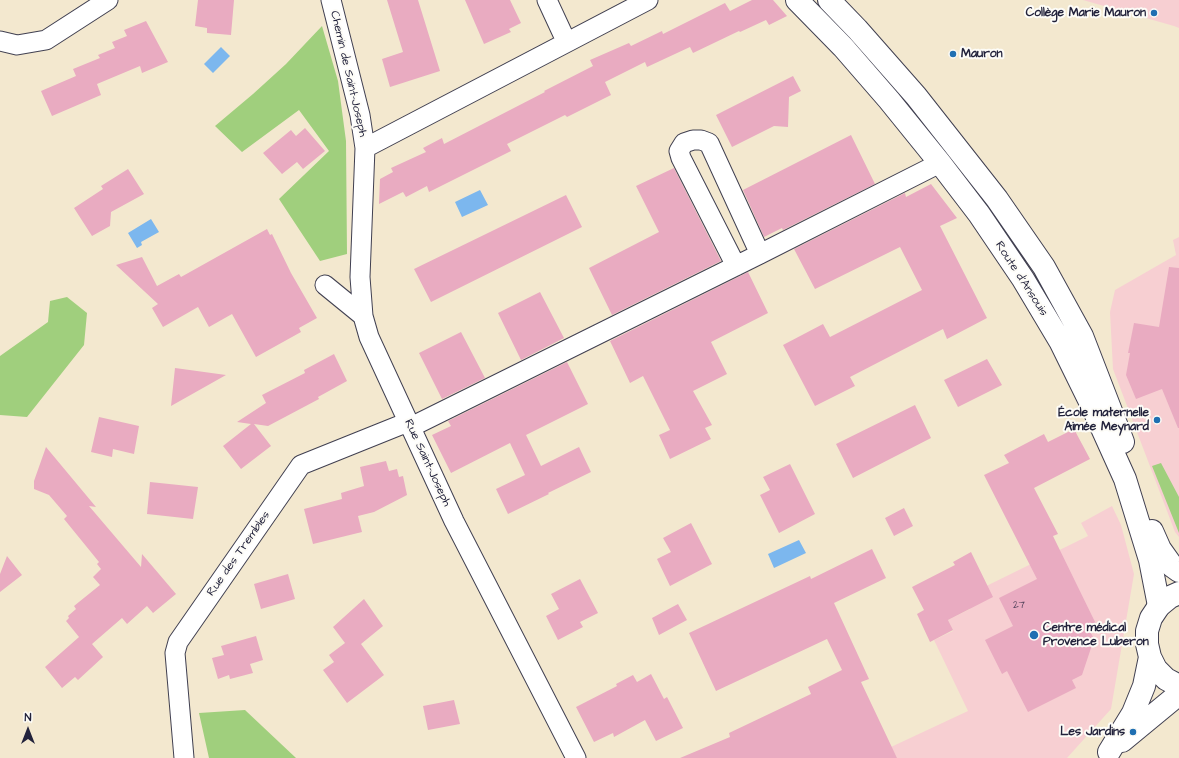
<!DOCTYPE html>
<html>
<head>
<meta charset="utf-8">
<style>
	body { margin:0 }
	#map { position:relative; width:1179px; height:758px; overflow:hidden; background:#f3e8cf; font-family:"Architects Daughter",sans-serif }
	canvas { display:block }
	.north { position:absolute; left:8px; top:710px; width:40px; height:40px; -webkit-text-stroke:3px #fdfcf7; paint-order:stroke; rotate:0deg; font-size:11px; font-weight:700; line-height:16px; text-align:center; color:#22223b }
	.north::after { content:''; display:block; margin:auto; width:14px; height:18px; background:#22223b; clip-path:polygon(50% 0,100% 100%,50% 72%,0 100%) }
</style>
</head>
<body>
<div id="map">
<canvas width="1179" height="758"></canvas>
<div class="north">N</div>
</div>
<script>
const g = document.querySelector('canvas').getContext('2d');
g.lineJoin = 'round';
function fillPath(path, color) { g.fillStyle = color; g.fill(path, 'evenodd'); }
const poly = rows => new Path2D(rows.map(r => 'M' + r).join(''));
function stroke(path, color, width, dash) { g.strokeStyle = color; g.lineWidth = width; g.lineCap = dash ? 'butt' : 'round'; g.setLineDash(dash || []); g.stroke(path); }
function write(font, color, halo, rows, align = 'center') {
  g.font = font + ' "Architects Daughter",sans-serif'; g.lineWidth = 4; g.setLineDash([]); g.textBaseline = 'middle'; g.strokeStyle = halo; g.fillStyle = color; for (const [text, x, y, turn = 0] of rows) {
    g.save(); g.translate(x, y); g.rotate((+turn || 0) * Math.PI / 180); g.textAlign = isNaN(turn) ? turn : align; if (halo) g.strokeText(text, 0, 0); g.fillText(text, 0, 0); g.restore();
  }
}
const built = poly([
	[1083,0,1179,0,1179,28,1174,26],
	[1179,237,1179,537,1175,532,1113,369,1110,312,1115,290,1176,255,1173,240],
	[1112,506,1121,525,1134,574,1111,709,1067,758,897,758,891,747,968,711,934,640,953,631,948,620,970,609,964,597,1088,536,1081,523]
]);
const green = poly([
	[322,26,338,81,346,141,347,254,320,261,279,199,329,151,299,110,242,152,215,126,253,94,286,64],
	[67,297,87,313,84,345,27,417,0,415,0,356,48,322,50,301],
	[1161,463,1179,497,1179,533,1152,466],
	[245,710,296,758,209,758,199,713]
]);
const water = poly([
	[221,47,230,56,213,73,204,64],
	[480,190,488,205,462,217,455,202],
	[151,219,159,232,141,242,142,245,137,248,128,233],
	[799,540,806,553,774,568,768,554]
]);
const building = poly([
	[198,0,234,0,231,35,207,33,207,28,195,26],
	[387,0,418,0,440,71,390,87,382,59,403,52],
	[465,0,510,0,521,23,509,29,511,32,484,44],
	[752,0,773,0,787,16,769,25,766,20,740,32,739,31,693,53,690,47,647,67,645,62,605,82,611,95,567,117,565,115,507,144,511,151,429,192,427,186,406,197,403,192,379,204,380,179,393,172,391,168,426,152,423,148,442,138,444,144,477,127,545,92,544,91,593,66,590,60,629,43,631,46,662,31,663,34,725,3,730,11],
	[146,21,168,62,142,73,140,66,97,84,101,95,52,116,41,91,76,76,73,69,100,58,98,55,115,48,112,42,127,36,124,30],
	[793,76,801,91,789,97,788,127,774,126,732,147,716,115],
	[305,128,325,151,303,169,297,162,282,174,263,153,291,130,296,136],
	[851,135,875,184,783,230,782,228,764,237,743,190],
	[674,168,721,261,612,315,589,268,659,232,636,186],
	[128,169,144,194,111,212,110,226,92,236,74,208,103,189,101,186],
	[931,184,957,218,940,226,987,318,947,339,943,329,850,377,855,386,815,406,783,345,823,324,830,337,922,290,900,247,815,289,794,249,905,193,906,197],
	[566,195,582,227,431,302,414,269],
	[267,229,270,235,272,234,291,273,317,318,299,328,301,332,256,357,232,314,209,327,198,307,163,327,152,308,158,304,116,265,142,257,157,286,179,274,181,277],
	[1169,267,1179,268,1179,428,1178,428,1162,389,1136,399,1126,375,1130,353,1128,353,1134,323,1159,327],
	[748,272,768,313,711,342,727,374,693,391,712,425,705,428,711,439,670,459,659,435,670,430,643,376,630,383,610,341],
	[540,292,564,338,521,360,498,313],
	[461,332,485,378,442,399,419,353],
	[334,354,347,381,318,397,319,399,268,426,254,424,271,446,241,469,223,446,251,424,237,422,266,403,262,395,305,373,304,370],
	[987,359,1002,385,958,407,944,380],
	[567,362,588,404,526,435,541,466,579,447,591,472,548,493,549,494,508,514,496,489,525,475,510,443,451,473,432,435,451,426,448,421],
	[175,368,226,375,171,406],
	[915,405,931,438,853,478,836,444],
	[99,417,139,426,134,454,113,449,112,457,91,452],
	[1074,429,1090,459,1034,488,1058,534,1053,536,1097,626,1089,629,1094,639,1082,675,1072,680,1076,688,1028,712,1007,671,1002,674,985,640,1013,626,999,598,1037,579,984,475,1009,463,1004,455,1044,434,1048,442],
	[46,447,96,507,89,506,141,567,142,554,176,594,153,613,147,606,127,624,122,618,92,644,103,657,78,680,75,677,62,688,45,667,79,637,66,621,69,618,68,616,76,609,74,606,100,585,93,577,101,569,97,564,99,562,64,519,67,516,49,495,34,489,34,481],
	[386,461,389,471,397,469,399,477,403,476,407,495,374,512,358,516,362,532,313,544,304,509,342,499,341,493,364,486,360,467],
	[790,464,815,514,779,533,760,495,770,490,763,477],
	[150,482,198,487,193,519,147,514],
	[904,508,913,526,894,536,885,518],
	[691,523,712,564,670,586,657,559,671,552,663,538],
	[872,549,886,578,834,603,869,679,861,682,897,758,680,758,730,737,729,733,811,694,808,687,842,670,827,639,716,691,689,633,810,576,811,579],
	[971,552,993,597,948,620,953,630,930,642,917,614,924,610,912,587,955,565,953,562],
	[7,556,22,575,0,592,0,574],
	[288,574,295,599,261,609,254,584],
	[580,579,598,613,580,622,583,627,558,640,546,616,559,609,551,594],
	[364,599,383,626,361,644,384,675,347,703,323,670,334,662,329,655,345,643,333,627],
	[678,604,687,620,659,635,652,618],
	[256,636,263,660,250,664,253,673,230,679,229,675,218,679,212,658,224,655,221,646],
	[651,674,664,699,667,697,683,728,656,741,645,720,614,737,613,733,594,742,576,707,617,686,616,684,633,675,637,682],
	[454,700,460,724,428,730,423,706]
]);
const minor = poly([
	[331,0,360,115,365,148,360,277,363,316,369,337,454,521,576,758],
	[547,0,566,41],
	[0,41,17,45,46,40,108,0],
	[365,148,648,0],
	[736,266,681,158,679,151,684,143,693,140,701,140,709,143,760,254],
	[325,285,363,316],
	[411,427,760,254,940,163],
	[184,758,175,653,178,642,301,465,408,422]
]);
const tertiary = poly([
	[797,0,843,47,889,100,940,163,979,214,1023,279,1060,341,1092,406,1125,479,1150,560,1159,606],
	[829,0,857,29,916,96,997,199,1044,267,1082,336,1123,442],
	[1152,531,1160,549,1172,566,1179,571]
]);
const primary = poly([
	[1179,593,1170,597,1159,606,1151,618,1147,631,1147,644,1150,657,1156,669,1166,679,1179,686],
	[1122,741,1173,699,1179,696],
	[1109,752,1133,713,1144,686,1150,657]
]);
const markers = [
	[1154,13,4,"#1f6fb2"],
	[953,54,4,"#1f6fb2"],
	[1157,420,4,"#1f6fb2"],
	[1034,635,5,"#1f6fb2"],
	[1133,732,4,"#1f6fb2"]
];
const numberNames = [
	["27",1019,606]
];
const poiNames = [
	["Collège Marie Mauron",1146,13],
	["Mauron",961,54,"left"],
	["École maternelle",1149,413],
	["Aimée Meynard",1149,427],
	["Centre médical",1043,628,"left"],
	["Provence Luberon",1043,642,"left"],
	["Les Jardins",1125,732]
];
const streetNames = [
	["Chemin de Saint-Joseph",348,74,77],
	["Route d'Ansouis",1021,279,57],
	["Rue Saint-Joseph",427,463,65],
	["Rue des Trembles",239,554,-55]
];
fillPath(built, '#f7cfd2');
fillPath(green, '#a0cf7d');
fillPath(water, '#7cb7ee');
fillPath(building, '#e9abc1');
stroke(minor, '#414051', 21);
stroke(tertiary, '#414051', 24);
stroke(primary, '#414051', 24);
stroke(minor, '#fff', 19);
stroke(tertiary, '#fff', 22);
stroke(primary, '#fff', 22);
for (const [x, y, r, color] of markers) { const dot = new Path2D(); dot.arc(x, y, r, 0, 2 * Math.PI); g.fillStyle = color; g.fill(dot); stroke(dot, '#fdfcf7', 1.5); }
write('10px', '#54445c', null, numberNames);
write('bold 12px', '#22223b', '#fdfcf7', poiNames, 'right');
write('12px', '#22223b', '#fdfcf7', streetNames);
</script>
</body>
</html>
